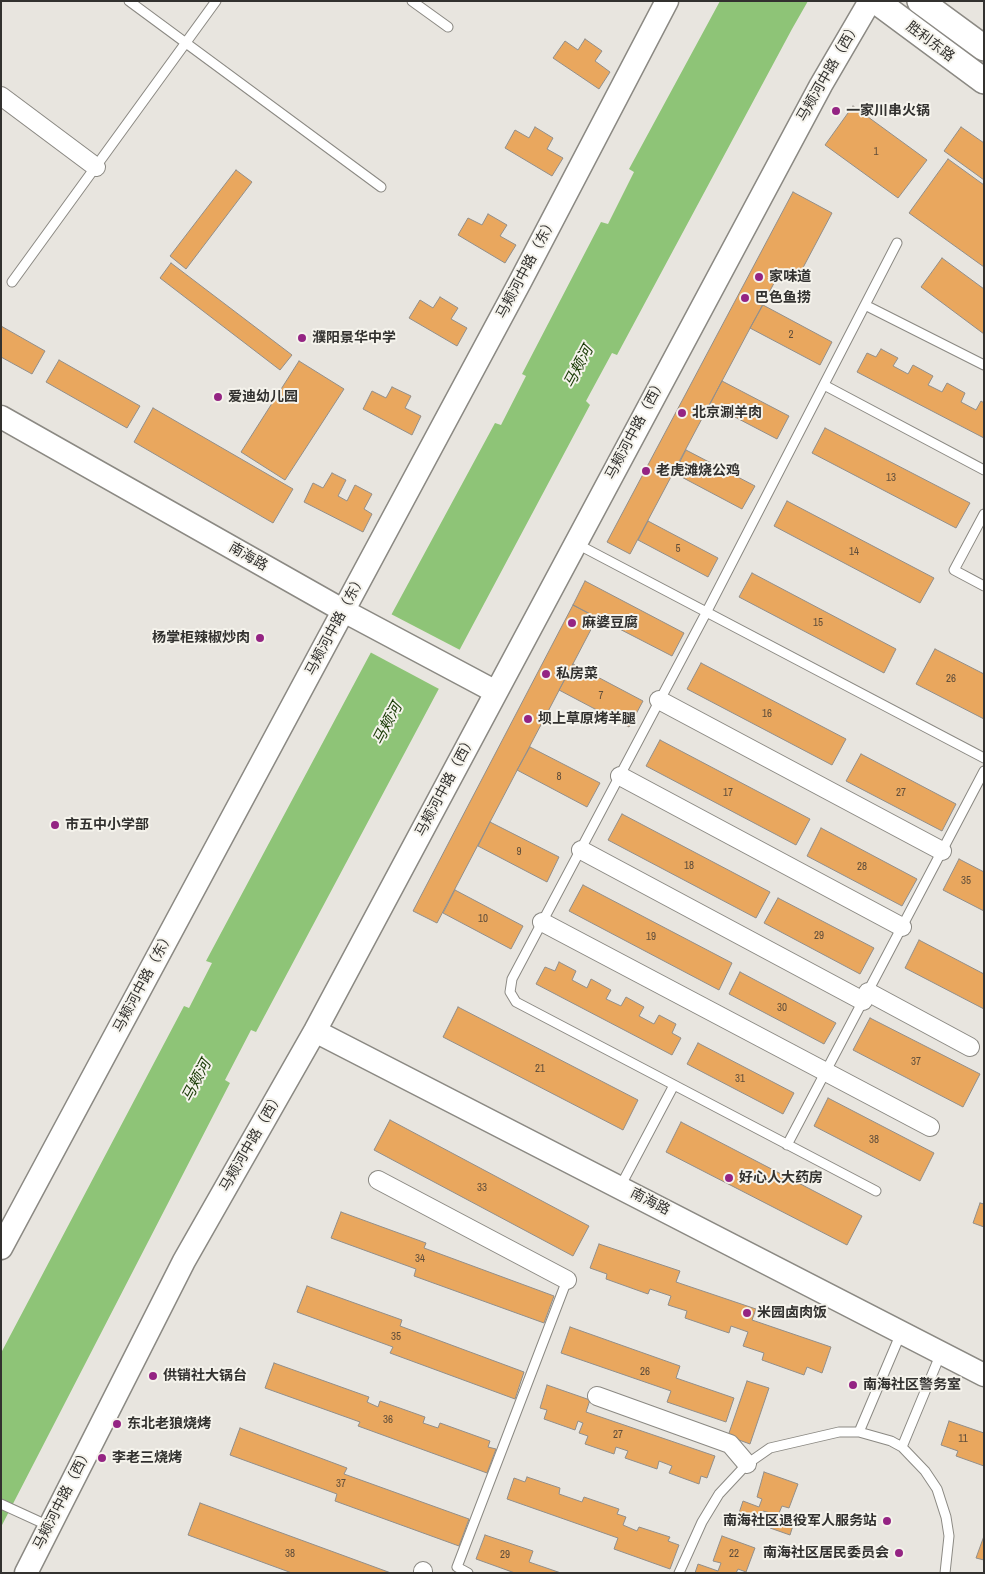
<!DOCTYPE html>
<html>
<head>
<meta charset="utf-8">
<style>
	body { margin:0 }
	#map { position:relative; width:985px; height:1574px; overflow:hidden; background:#e8e5df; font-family:"Archivo Narrow",sans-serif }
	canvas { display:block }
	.frame { position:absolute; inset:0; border:2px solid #32312f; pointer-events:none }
</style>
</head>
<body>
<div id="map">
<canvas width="985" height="1574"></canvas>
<div class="frame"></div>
</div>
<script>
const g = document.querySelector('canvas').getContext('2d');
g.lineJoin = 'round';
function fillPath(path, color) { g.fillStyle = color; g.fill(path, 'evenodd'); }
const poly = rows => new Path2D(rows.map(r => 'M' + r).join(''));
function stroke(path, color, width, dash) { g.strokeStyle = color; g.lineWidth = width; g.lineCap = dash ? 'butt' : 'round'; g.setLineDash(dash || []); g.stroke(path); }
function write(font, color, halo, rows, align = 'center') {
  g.font = font + ' "Archivo Narrow","Noto Sans SC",sans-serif'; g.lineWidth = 4; g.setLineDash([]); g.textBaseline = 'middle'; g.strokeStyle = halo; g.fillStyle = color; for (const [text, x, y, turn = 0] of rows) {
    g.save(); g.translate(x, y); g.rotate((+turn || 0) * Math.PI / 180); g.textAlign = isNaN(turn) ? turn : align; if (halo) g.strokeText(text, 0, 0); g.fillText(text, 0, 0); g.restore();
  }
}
const water = poly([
	[720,1,808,1,792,29,617,355,612,353,586,401,590,405,256,1032,251,1030,225,1080,230,1083,1,1527,1,1353,184,1006,189,1008,212,963,206,961,369,656,495,423,501,425,526,376,522,374,601,222,608,224,634,172,629,169]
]);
const pier = poly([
	[389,613,462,651,441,690,368,651]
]);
const building = poly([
	[585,39,602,51,595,61,610,72,599,89,553,58,565,41,578,50,585,39],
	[853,106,927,160,898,198,825,145,853,106],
	[535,127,553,138,547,149,563,158,552,176,505,148,515,130,529,138,535,127],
	[961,127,984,143,984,180,944,151,961,127],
	[948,159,984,185,984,267,909,213,948,159],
	[236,170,252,182,186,269,170,256,236,170],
	[793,192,832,213,797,279,781,270,630,554,607,542,793,192],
	[488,214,507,225,500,236,516,245,505,263,458,235,468,218,482,225,488,214],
	[942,258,984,289,984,334,921,287,942,258],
	[171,263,292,355,280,370,160,278,171,263],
	[440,297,458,308,451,319,467,328,457,346,409,318,420,300,433,308,440,297],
	[763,305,832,342,820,365,750,328,763,305],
	[1,326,45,351,32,374,1,357,1,326],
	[881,349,898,358,893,366,908,374,913,365,933,376,928,385,942,392,947,383,965,393,961,402,976,410,981,401,984,403,984,438,857,372,867,353,876,357,881,349],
	[59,360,140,406,127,428,46,382,59,360],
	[299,361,344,389,285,480,241,452,299,361],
	[722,381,789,416,777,439,710,404,722,381],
	[392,387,411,396,405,408,421,416,412,435,363,409,372,391,386,398,392,387],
	[153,408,293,489,273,523,134,442,153,408],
	[825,428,970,503,956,528,812,453,825,428],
	[686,450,755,486,742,509,674,473,686,450],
	[332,473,346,480,338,496,347,501,355,485,372,494,364,509,372,514,363,532,304,502,313,483,323,488,332,473],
	[787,501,934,578,920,603,774,526,787,501],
	[648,521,718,558,708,577,638,540,648,521],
	[752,573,896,649,884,673,739,597,752,573],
	[585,581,684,633,672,656,573,605,585,581],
	[573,605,597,618,437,923,413,911,573,605],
	[935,649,984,674,984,719,916,684,935,649],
	[701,663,846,739,832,765,687,689,701,663],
	[573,664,643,701,629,727,559,690,573,664],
	[660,740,810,819,796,845,646,766,660,740],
	[530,747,600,783,587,807,517,770,530,747],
	[861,754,956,804,942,831,846,781,861,754],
	[622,814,770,892,756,918,608,840,622,814],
	[490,822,559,857,547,882,478,846,490,822],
	[821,828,917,879,902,906,807,856,821,828],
	[959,859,984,872,984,911,943,890,959,859],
	[583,885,732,963,719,990,569,911,583,885],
	[455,890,523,926,511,949,443,913,455,890],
	[778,898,874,948,860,974,764,923,778,898],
	[919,940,984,974,984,1009,905,968,919,940],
	[559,962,576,971,572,980,587,988,591,979,611,990,606,999,621,1006,626,997,644,1007,639,1016,654,1024,659,1015,676,1024,672,1033,681,1038,672,1055,536,984,545,967,555,971,559,962],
	[740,972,836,1023,824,1044,729,994,740,972],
	[458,1007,638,1100,623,1130,443,1037,458,1007],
	[870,1018,980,1074,963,1107,853,1050,870,1018],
	[698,1043,794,1093,783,1114,687,1064,698,1043],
	[828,1098,934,1153,920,1181,814,1126,828,1098],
	[390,1120,589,1226,573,1256,374,1150,390,1120],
	[681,1122,862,1216,847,1245,666,1152,681,1122],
	[980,1203,984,1204,984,1227,973,1223,980,1203],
	[341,1212,426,1243,424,1248,554,1296,544,1323,414,1276,416,1269,331,1238,341,1212],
	[599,1244,680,1271,676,1282,756,1309,752,1320,831,1347,822,1373,807,1367,804,1375,762,1360,764,1353,743,1346,748,1332,731,1326,729,1333,685,1318,687,1311,668,1305,671,1296,650,1289,648,1294,606,1279,607,1274,590,1268,599,1244],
	[307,1286,402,1320,400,1326,524,1372,515,1399,390,1353,393,1347,297,1312,307,1286],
	[570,1327,680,1366,676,1378,734,1398,726,1422,667,1402,671,1391,561,1353,570,1327],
	[274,1363,369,1397,367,1402,378,1407,380,1401,425,1417,423,1423,438,1428,440,1423,490,1441,488,1447,496,1449,487,1473,358,1426,360,1422,265,1388,274,1363],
	[747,1381,769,1388,750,1444,728,1436,747,1381],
	[547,1385,590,1400,586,1412,715,1456,707,1478,701,1476,699,1484,669,1473,672,1466,659,1461,657,1469,625,1458,628,1451,616,1447,614,1454,585,1444,588,1436,579,1433,583,1423,578,1421,575,1430,544,1419,547,1410,540,1408,547,1385],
	[949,1421,984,1433,984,1466,956,1456,958,1451,941,1445,949,1421],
	[240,1428,347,1468,344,1474,469,1519,459,1546,335,1501,337,1494,230,1455,240,1428],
	[764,1472,798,1484,789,1508,782,1506,779,1513,795,1519,790,1535,770,1528,774,1514,763,1511,758,1523,738,1516,743,1501,759,1507,762,1499,757,1497,764,1472],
	[527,1477,560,1488,559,1494,582,1502,584,1497,619,1509,617,1514,626,1517,623,1525,637,1531,639,1527,670,1537,668,1541,679,1545,670,1569,614,1549,618,1538,507,1499,514,1478,525,1482,527,1477],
	[200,1503,391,1573,292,1573,188,1535,200,1503],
	[485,1535,533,1551,529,1562,561,1573,515,1573,476,1559,485,1535],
	[722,1536,755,1548,746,1572,738,1569,736,1573,695,1573,698,1564,718,1571,721,1563,713,1561,722,1536],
	[984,1536,984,1560,976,1558,984,1536]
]);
const service = poly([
	[129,1,381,187],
	[412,1,448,27],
	[12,282,216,1],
	[865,305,984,365],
	[824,385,984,470],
	[984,514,954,570,984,586],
	[577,544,984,758],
	[787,1145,984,771],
	[620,1187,674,1085],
	[876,1191,516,1002,510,992,512,979,706,613,897,243],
	[859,1432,901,1333],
	[902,1447,941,1353],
	[1,1504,49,1526],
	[468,1573,457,1567,567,1280],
	[679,1573,702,1522,719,1494,747,1464,770,1448,839,1432,859,1432,891,1441,902,1447,925,1471,937,1489,946,1517,949,1536,945,1573]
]);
const minor = poly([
	[1,96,96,167],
	[659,700,942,851],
	[620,776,902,927],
	[581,850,863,1001],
	[542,922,930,1127],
	[868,992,970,1047],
	[378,1180,567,1280],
	[597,1396,730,1444,747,1464],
	[423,1573,423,1571]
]);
const tertiary = poly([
	[1,417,344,611,496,692],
	[315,1031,984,1375],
	[1,1248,520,282,667,1],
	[26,1573,184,1261,315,1031,821,85,870,1]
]);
const secondary = poly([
	[876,1,984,81],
	[920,1,984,48]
]);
const markers = [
	[836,111,5,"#942483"],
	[759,277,5,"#942483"],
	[745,298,5,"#942483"],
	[302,338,5,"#942483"],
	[218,397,5,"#942483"],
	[682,413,5,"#942483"],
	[646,471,5,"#942483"],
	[572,623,5,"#942483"],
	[260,638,5,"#942483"],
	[546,674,5,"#942483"],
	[528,719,5,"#942483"],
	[55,825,5,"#942483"],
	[729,1178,5,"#942483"],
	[747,1313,5,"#942483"],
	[153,1376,5,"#942483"],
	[853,1385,5,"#942483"],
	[117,1424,5,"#942483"],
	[102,1458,5,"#942483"],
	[887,1521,5,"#942483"],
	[899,1553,5,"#942483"]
];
const numberNames = [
	["1",876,152],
	["2",791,335],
	["13",891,478],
	["5",678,549],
	["14",854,552],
	["15",818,623],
	["26",951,679],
	["7",601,696],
	["16",767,714],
	["8",559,777],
	["17",728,793],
	["27",901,793],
	["9",519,852],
	["18",689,866],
	["28",862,867],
	["35",966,881],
	["10",483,919],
	["29",819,936],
	["19",651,937],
	["30",782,1008],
	["37",916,1062],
	["21",540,1069],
	["31",740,1079],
	["38",874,1140],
	["33",482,1188],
	["34",420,1259],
	["35",396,1337],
	["26",645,1372],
	["36",388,1420],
	["27",618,1435],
	["11",963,1439],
	["37",341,1484],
	["38",290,1554],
	["22",734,1554],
	["29",505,1555]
];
const streetNames = [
	["胜利东路",930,42,37],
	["马颊河中路（西）",829,72,-60],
	["马颊河中路（东）",527,268,-62],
	["马颊河中路（西）",636,429,-62],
	["南海路",248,557,30],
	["马颊河中路（东）",336,625,-62],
	["马颊河中路（西）",446,786,-62],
	["马颊河中路（东）",144,982,-62],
	["马颊河中路（西）",252,1142,-60],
	["南海路",650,1202,27],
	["马颊河中路（西）",63,1499,-63]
];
const poiNames = [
	["一家川串火锅",846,111],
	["家味道",769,277],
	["巴色鱼捞",755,298],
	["濮阳景华中学",312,338],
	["爱迪幼儿园",228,397],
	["北京涮羊肉",692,413],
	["老虎滩烧公鸡",656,471],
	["麻婆豆腐",582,623],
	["杨掌柜辣椒炒肉",250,638,"right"],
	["私房菜",556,674],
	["坝上草原烤羊腿",538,719],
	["市五中小学部",65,825],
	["好心人大药房",739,1178],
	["米园卤肉饭",757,1313],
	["供销社大锅台",163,1376],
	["南海社区警务室",863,1385],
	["东北老狼烧烤",127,1424],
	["李老三烧烤",112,1458],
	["南海社区退役军人服务站",877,1521,"right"],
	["南海社区居民委员会",889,1553,"right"]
];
const waterNames = [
	["马颊河",579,367,-62],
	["马颊河",388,724,-62],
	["马颊河",197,1081,-62]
];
fillPath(water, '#8ec477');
fillPath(pier, '#e8e5df');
fillPath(building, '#e9a75e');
stroke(building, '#928e89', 1);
stroke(service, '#8b8983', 11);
stroke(minor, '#8b8983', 20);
stroke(tertiary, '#8b8983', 25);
stroke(secondary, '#8b8983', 28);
stroke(service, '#fff', 9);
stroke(minor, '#fff', 18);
stroke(tertiary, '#fff', 22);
stroke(secondary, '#fff', 25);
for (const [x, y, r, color] of markers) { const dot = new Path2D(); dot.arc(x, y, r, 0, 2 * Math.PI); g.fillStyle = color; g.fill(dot); stroke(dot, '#f5f3ec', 2); }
write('11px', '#604e3b', null, numberNames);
write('14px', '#32312f', '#f5f3ec', streetNames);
write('bold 14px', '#32312f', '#f5f3ec', poiNames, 'left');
write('italic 15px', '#153701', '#f5f3ec', waterNames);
</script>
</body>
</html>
